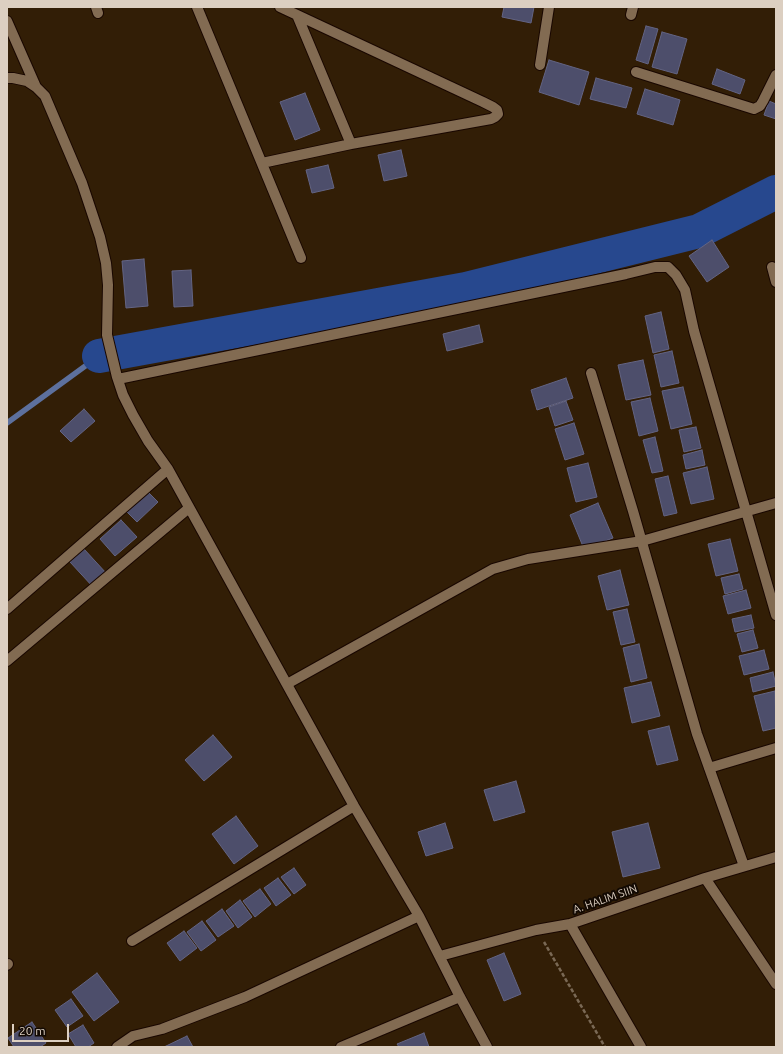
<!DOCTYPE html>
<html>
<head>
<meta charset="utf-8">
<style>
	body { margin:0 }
	#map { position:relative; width:783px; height:1054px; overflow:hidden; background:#321e06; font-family:Ubuntu,sans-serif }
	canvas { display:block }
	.frame { position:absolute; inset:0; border:8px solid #dccfc1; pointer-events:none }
	.scale { position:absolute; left:12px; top:1024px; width:57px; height:18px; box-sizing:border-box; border:2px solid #dccfc1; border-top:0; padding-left:5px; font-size:12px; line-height:14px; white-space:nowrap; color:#dccfc1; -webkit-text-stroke:3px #130a03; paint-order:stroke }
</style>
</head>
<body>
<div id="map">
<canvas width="783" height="1054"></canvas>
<div class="frame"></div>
<div class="scale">20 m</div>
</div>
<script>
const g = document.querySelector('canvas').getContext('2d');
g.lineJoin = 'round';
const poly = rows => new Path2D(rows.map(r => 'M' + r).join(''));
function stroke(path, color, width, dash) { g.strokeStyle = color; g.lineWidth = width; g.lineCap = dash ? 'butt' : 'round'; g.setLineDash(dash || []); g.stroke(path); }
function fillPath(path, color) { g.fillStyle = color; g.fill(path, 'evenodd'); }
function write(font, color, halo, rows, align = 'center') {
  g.font = font + ' Ubuntu,sans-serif'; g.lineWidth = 4; g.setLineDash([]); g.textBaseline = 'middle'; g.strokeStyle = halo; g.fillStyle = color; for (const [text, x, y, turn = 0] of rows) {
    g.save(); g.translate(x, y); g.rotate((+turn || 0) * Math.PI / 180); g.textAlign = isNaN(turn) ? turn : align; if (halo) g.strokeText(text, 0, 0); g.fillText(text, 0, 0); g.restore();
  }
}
const stream = poly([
	[7,423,99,356]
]);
const river = poly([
	[99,356,466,289,699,231,776,192]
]);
const building = poly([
	[504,7,534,7,531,23,502,17,504,7],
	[646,26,658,29,648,64,636,60,646,26],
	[662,32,687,39,677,74,652,67,662,32],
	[549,60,589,72,579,105,539,92,549,60],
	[717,69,745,80,740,94,712,84,717,69],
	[596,78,632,88,626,108,590,99,596,78],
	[645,89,680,100,673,125,637,114,645,89],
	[305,93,320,130,295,140,280,102,305,93],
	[769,101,776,104,776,119,764,115,769,101],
	[401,150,407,176,384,181,378,155,401,150],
	[328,165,334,188,312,193,306,170,328,165],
	[712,240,729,267,707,282,689,256,712,240],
	[144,259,148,306,126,308,122,261,144,259],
	[191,270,193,306,174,307,172,271,191,270],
	[661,312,669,349,653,353,645,316,661,312],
	[479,325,483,342,447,351,443,334,479,325],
	[672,351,679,383,661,387,654,355,672,351],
	[643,360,651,395,626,400,618,365,643,360],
	[566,378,573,398,537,410,531,390,566,378],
	[683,387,692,424,671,429,662,391,683,387],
	[650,398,658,431,639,436,631,402,650,398],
	[566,401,573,420,555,426,549,407,566,401],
	[84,409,95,421,71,442,60,431,84,409],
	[574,423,584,454,565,460,555,429,574,423],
	[696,427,701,448,684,452,679,430,696,427],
	[655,437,663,471,652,473,643,440,655,437],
	[702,450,705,465,686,469,683,455,702,450],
	[588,463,597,497,576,502,567,468,588,463],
	[707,467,714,499,691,504,683,473,707,467],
	[668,476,677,513,664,516,655,479,668,476],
	[147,491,158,502,137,522,126,511,147,491],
	[598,503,613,538,584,549,570,515,598,503],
	[121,520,137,537,115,556,100,539,121,520],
	[730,539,738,571,716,576,708,544,730,539],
	[84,549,107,574,93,587,70,562,84,549],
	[620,570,629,605,607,610,598,576,620,570],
	[739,574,743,589,725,594,721,578,739,574],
	[746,590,751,608,728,614,723,596,746,590],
	[627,609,635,642,621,645,613,612,627,609],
	[751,615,754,628,735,632,732,619,751,615],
	[753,630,758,648,742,652,737,634,753,630],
	[639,644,647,678,631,682,623,648,639,644],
	[764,650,769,669,744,675,739,656,764,650],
	[773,672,776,686,753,692,750,678,773,672],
	[651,682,660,716,632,723,624,688,651,682],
	[775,691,776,728,763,731,754,696,775,691],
	[669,726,678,760,657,765,648,731,669,726],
	[213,735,232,757,204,781,185,760,213,735],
	[516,781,525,812,494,821,484,790,516,781],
	[236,816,258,846,234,864,212,834,236,816],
	[445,823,453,848,426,856,418,832,445,823],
	[648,823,660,868,623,877,612,832,648,823],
	[294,868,306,885,294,894,281,877,294,868],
	[278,878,291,895,276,906,264,888,278,878],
	[260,889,271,904,255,917,243,901,260,889],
	[240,900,252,917,238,928,226,911,240,900],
	[222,909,234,926,218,937,206,921,222,909],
	[202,921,216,940,201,951,187,932,202,921],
	[184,931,197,948,180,961,167,943,184,931],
	[504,953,521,994,504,1001,487,960,504,953],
	[97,973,119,1002,94,1021,72,992,97,973],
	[71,999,83,1016,67,1027,55,1010,71,999],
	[32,1022,46,1043,40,1047,14,1047,8,1038,32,1022],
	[83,1025,94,1043,88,1047,76,1047,68,1034,83,1025],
	[424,1033,429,1047,399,1047,397,1044,424,1033],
	[187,1036,193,1047,164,1047,187,1036]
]);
const path = poly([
	[544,942,605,1047]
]);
const minor = poly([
	[96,7,98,13],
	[197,7,301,258],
	[297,15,351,144],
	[631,15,633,7],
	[7,21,36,87],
	[540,65,549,7],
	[636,72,754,109,760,106,763,101,776,75],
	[7,78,13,78,27,81,36,87,45,96,82,183,100,237,106,263,108,285,107,335,117,377,123,395,133,415,148,441,168,469,354,806,419,916,460,997,487,1047],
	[262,163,351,144,491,119,495,117,498,114,497,110,493,107,483,102,280,7],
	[772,267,776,282],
	[591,373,633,511,697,734,744,866],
	[118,379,626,274,655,267,668,267,676,275,685,290,694,331,776,615],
	[7,609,168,469],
	[7,661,189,508],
	[287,684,493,569,528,559,642,541,776,503],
	[709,768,776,748],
	[705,878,776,984],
	[570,924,641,1047],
	[132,941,354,806],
	[440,956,536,930,570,924,705,878,776,857],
	[7,965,8,964],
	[117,1047,133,1036,162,1029,245,997,419,916],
	[341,1047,460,997]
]);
const streetNames = [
	["A. HALIM SIIN",605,899,-19]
];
stroke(stream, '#5d709d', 5.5);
stroke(river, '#27488e', 34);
fillPath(building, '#4d4e6b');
stroke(building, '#636483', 1);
stroke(minor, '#190700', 12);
stroke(path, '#7a6955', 2.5, [4, 2]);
stroke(minor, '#826b52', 10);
write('11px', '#dccfc1', '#130a03', streetNames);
</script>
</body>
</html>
